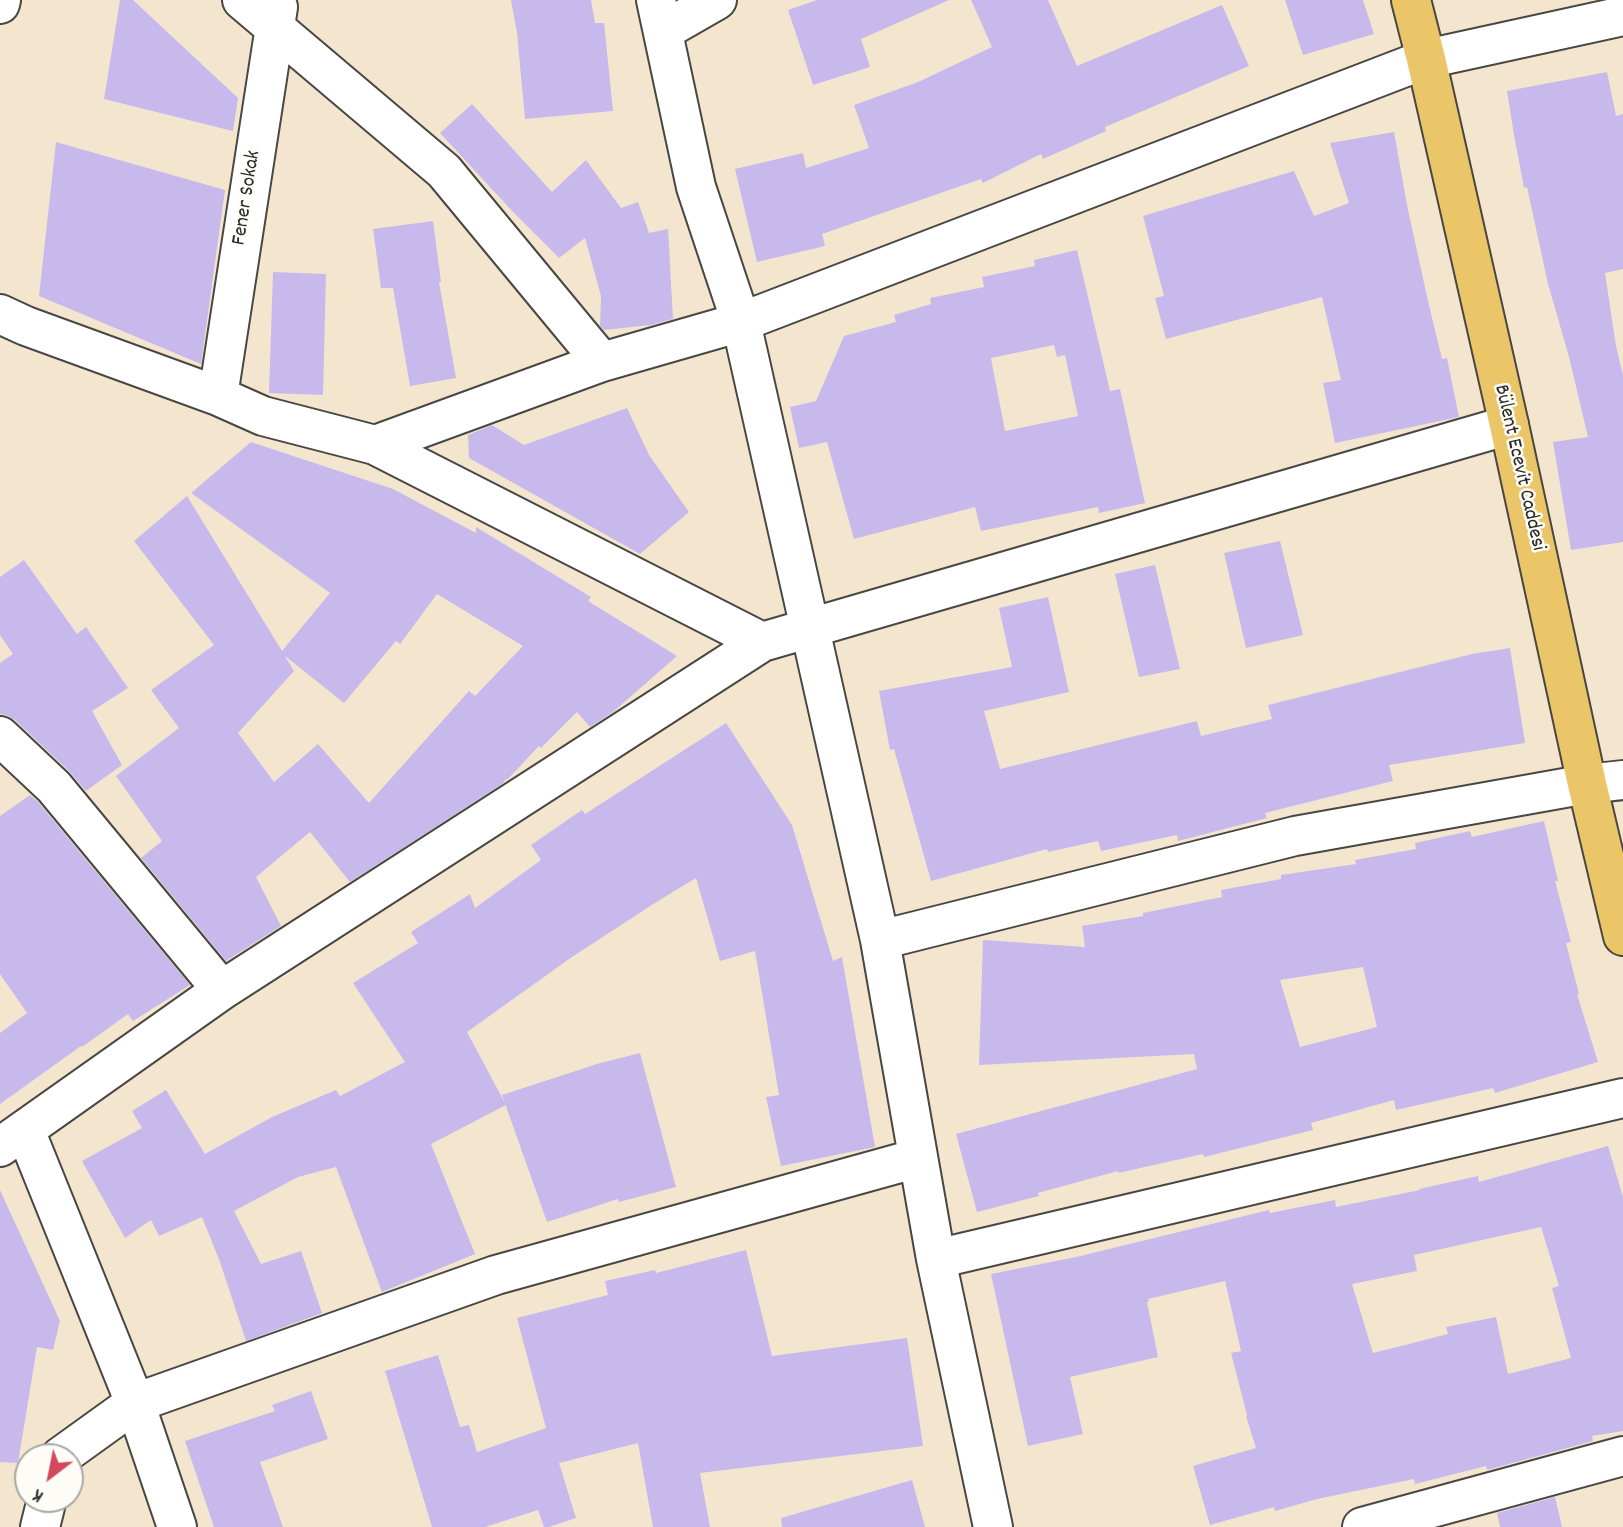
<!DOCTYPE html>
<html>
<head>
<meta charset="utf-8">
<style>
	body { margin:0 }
	#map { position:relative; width:1623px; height:1527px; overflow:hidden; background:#f4e6ce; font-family:Dekko,sans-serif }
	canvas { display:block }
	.north { position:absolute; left:14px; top:1443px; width:70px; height:70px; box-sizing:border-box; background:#fdfcf7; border:2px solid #a9a8a5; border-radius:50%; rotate:212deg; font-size:19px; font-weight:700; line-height:28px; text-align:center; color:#2b2b2b }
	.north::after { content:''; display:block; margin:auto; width:24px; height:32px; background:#d1495b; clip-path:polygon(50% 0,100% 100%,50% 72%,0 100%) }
</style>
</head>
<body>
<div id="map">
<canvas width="1623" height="1527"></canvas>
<div class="north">K</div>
</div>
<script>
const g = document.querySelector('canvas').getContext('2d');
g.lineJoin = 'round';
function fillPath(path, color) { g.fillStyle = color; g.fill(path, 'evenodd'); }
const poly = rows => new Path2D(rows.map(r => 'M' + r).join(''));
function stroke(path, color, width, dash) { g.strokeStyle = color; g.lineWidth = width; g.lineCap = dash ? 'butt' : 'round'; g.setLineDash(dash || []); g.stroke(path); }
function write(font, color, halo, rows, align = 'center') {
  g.font = font + ' Dekko,sans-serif'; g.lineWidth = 5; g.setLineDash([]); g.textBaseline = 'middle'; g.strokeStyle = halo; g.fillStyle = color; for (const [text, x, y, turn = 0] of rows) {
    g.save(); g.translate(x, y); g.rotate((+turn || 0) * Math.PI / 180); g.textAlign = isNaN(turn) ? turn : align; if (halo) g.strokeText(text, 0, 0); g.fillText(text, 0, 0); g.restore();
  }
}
const building = poly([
	[120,0,133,0,238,98,233,131,104,99],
	[511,0,591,0,595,23,604,23,613,111,525,119,517,33],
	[817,0,949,0,861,39,870,67,813,85,788,10],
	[971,0,1048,0,1077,66,1222,5,1249,66,1105,127,1106,131,1043,159,1041,154,983,183,981,179,822,234,825,246,757,262,735,169,803,153,806,168,869,148,854,105,918,82,992,47],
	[1285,0,1363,0,1374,34,1303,55],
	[1607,72,1616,116,1623,114,1623,269,1605,273,1616,346,1623,375,1623,542,1571,550,1553,442,1588,437,1569,357,1548,284,1527,187,1524,188,1514,135,1507,91],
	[472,104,552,192,586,160,621,208,638,202,649,233,668,229,673,319,651,325,604,330,600,326,601,296,585,238,559,258,514,213,440,133],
	[1394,132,1408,210,1428,301,1442,359,1447,358,1459,417,1335,443,1323,383,1341,380,1322,297,1166,339,1155,298,1164,296,1143,216,1294,171,1314,216,1349,203,1330,143],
	[56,142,225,190,201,364,39,296],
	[433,221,441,282,439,282,456,378,410,386,393,288,381,288,373,229],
	[1077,250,1110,391,1120,389,1145,503,1099,513,1098,507,981,531,975,507,854,539,827,442,799,448,790,407,816,401,844,336,896,322,894,315,931,304,930,298,984,287,982,277,1035,266,1034,260],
	[1054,345,1057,357,1065,355,1078,416,1005,431,991,358],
	[273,272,326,274,323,395,269,393],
	[627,408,649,455,689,512,640,554,469,458,468,435,492,425,524,445],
	[251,442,393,489,476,533,476,527,591,597,588,601,677,656,613,712,590,727,577,712,541,748,539,746,507,780,506,779,502,784,350,882,310,832,256,877,281,926,226,961,141,858,162,841,116,776,179,728,151,690,214,645,134,541,187,496,282,651,330,593,191,493],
	[437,594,523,646,475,696,469,691,369,803,318,744,274,782,238,733,294,671,285,656,344,703,396,641,400,644],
	[1280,541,1303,635,1246,648,1224,553],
	[24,560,77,634,86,627,128,688,92,711,122,765,86,791,69,771,15,720,6,715,0,714,0,663,13,654,0,635,0,577],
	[1155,565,1180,669,1139,677,1115,574],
	[1048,597,1069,692,984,711,1000,769,1197,721,1201,736,1272,719,1268,705,1472,654,1510,648,1525,743,1389,765,1393,781,1265,813,1267,818,1178,841,1177,835,1101,851,1098,841,1048,852,1047,849,931,881,894,749,890,750,879,691,1012,667,999,608],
	[726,723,792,825,833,961,842,957,875,1147,781,1166,766,1097,779,1095,755,951,720,961,696,878,658,901,572,957,467,1032,506,1105,431,1144,475,1254,382,1292,336,1167,298,1177,234,1211,261,1264,301,1251,322,1313,246,1341,220,1262,202,1217,159,1236,151,1220,125,1238,82,1161,142,1128,132,1111,166,1090,205,1154,272,1117,336,1090,340,1096,405,1062,353,983,418,943,411,932,470,894,475,908,541,860,531,845,582,810,585,814],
	[30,795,38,802,190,985,133,1021,128,1014,82,1047,81,1046,0,1104,0,1033,27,1013,0,974,0,816],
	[1544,821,1558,881,1555,881,1571,942,1566,943,1579,994,1577,994,1598,1062,1495,1093,1493,1088,1396,1110,1394,1100,1311,1123,1313,1130,1204,1157,1203,1154,1118,1173,1118,1171,1038,1193,1039,1196,977,1212,956,1134,1197,1069,1194,1054,979,1065,983,940,1085,947,1082,926,1143,916,1143,913,1222,897,1221,890,1281,879,1281,875,1356,864,1355,860,1416,849,1415,843,1470,831,1472,837],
	[1363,967,1377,1027,1300,1047,1280,980],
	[640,1053,676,1187,619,1202,618,1199,547,1222,502,1095,597,1064],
	[1608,1146,1623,1197,1623,1431,1592,1436,1593,1441,1487,1470,1486,1466,1415,1484,1414,1479,1317,1499,1275,1511,1274,1507,1210,1525,1193,1466,1256,1448,1246,1416,1247,1415,1231,1353,1241,1351,1225,1281,1148,1299,1149,1301,1147,1302,1158,1357,1070,1377,1083,1434,1028,1446,991,1274,1076,1257,1269,1210,1270,1213,1335,1200,1336,1207,1420,1190,1419,1189,1478,1176,1479,1182],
	[1541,1227,1559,1286,1552,1288,1571,1358,1508,1374,1496,1317,1446,1327,1448,1334,1373,1353,1352,1284,1417,1271,1414,1255],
	[0,1190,60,1321,53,1350,37,1347,18,1463,0,1462],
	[746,1250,772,1356,907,1338,923,1446,700,1473,710,1527,653,1527,638,1443,559,1463,576,1518,549,1527,544,1527,538,1510,485,1527,432,1527,385,1371,438,1355,460,1427,469,1425,477,1452,546,1428,517,1318,608,1295,605,1281,655,1270,656,1273],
	[311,1391,328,1439,260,1462,283,1527,214,1527,185,1441,275,1411,272,1405],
	[912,1480,925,1527,782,1527,781,1518],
	[1555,1497,1562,1527,1500,1527,1497,1513]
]);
const minor = poly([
	[242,0,444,171,602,362],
	[656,0,696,187,741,322,880,940,936,1259,993,1527],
	[0,4,1,0],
	[663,31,717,0],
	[0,314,26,326,218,396,263,416,375,445,602,362,741,322,1426,59,1623,16],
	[218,396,278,7],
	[375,445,762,642],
	[0,736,54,787,222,990],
	[880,940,1295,836,1587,784,1623,780],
	[25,1130,135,1403,177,1527],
	[0,1147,222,990,762,642,1509,425],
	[936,1259,1623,1098],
	[60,1457,135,1403,496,1275,918,1158],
	[40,1527,47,1499],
	[1362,1527,1623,1456]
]);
const major = poly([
	[1411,0,1426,59,1509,425,1587,784,1623,936]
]);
const streetNames = [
	["Fener Sokak",248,198,-81],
	["Bülent Ecevit Caddesi",1518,468,77]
];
fillPath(building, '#c8b9ec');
stroke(minor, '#494743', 42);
stroke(major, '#494743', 42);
stroke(minor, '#fff', 38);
stroke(major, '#ebc669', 38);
write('21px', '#2b2b2b', '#fdfcf7', streetNames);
</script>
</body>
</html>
